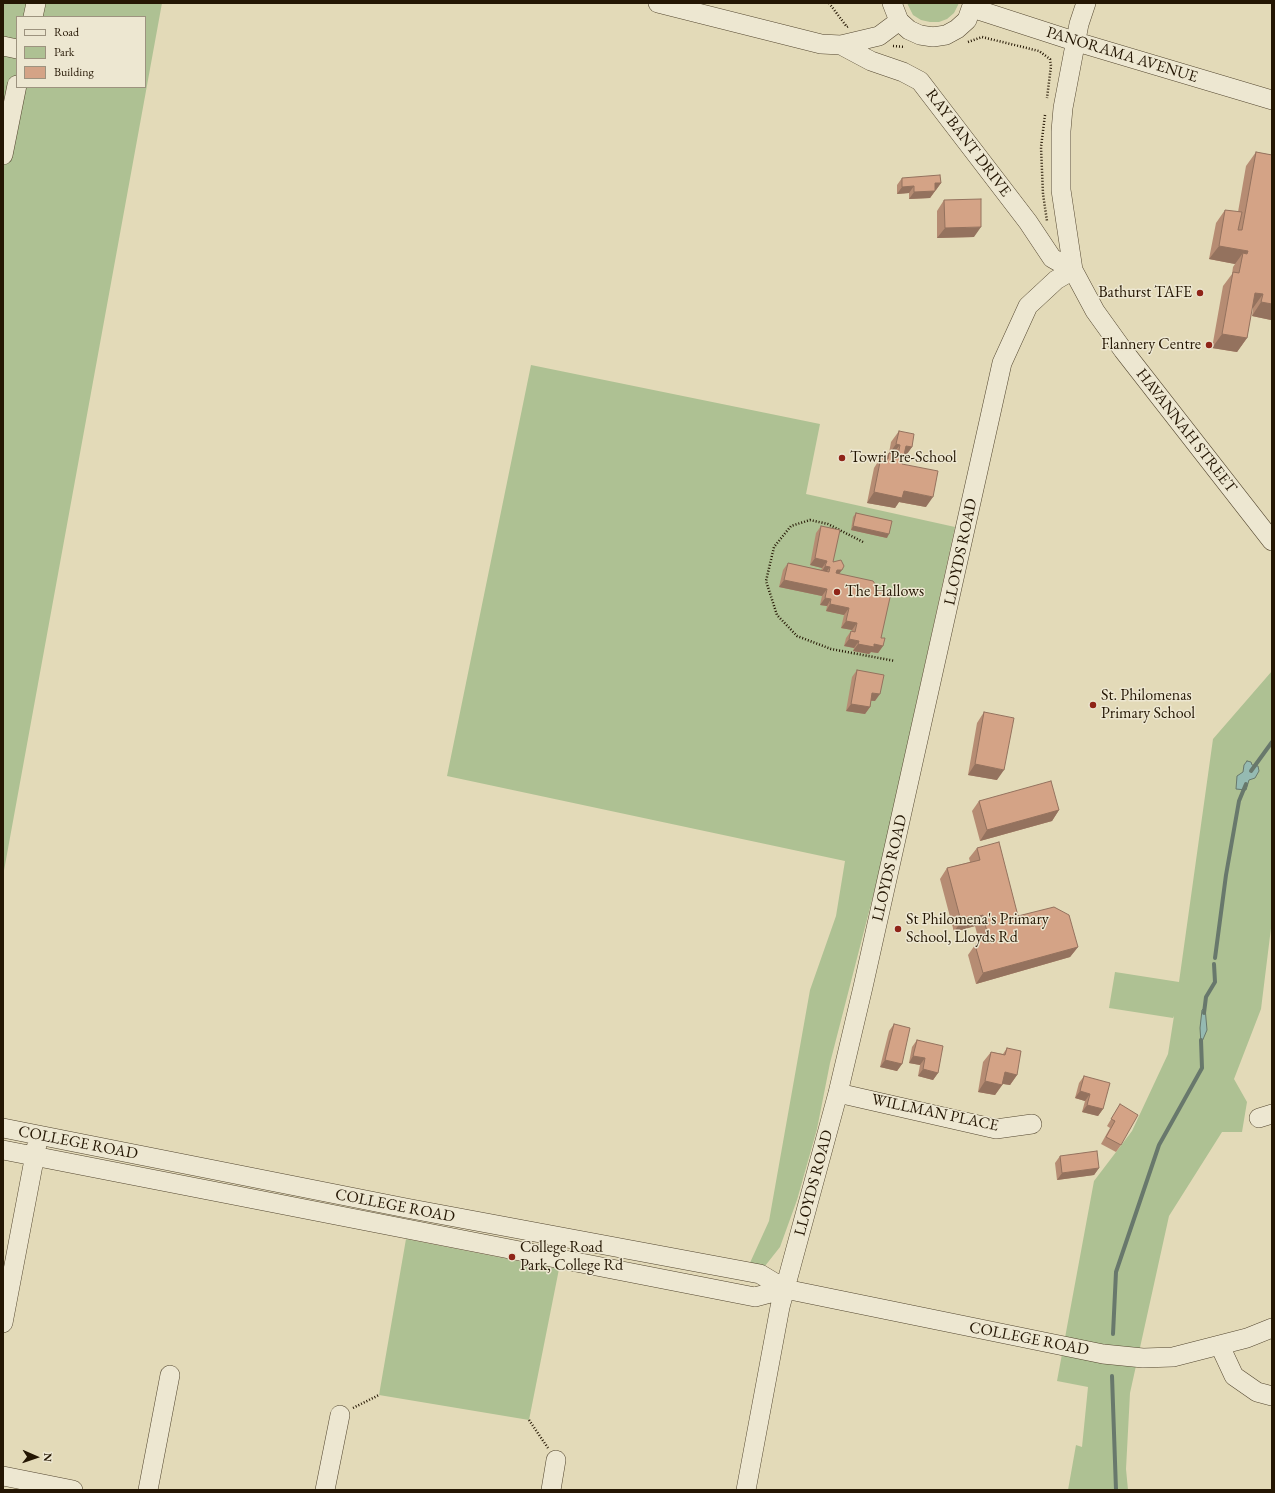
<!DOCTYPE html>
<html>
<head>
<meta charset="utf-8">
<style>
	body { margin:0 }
	#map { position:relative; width:1275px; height:1493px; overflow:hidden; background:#e3dab8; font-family:"EB Garamond",serif }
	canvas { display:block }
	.frame { position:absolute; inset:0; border:4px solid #241603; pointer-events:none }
	.legend { position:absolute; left:16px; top:16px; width:130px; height:72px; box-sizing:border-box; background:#ede7d1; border:1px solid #9d937f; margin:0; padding:5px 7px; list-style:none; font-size:12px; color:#241603 }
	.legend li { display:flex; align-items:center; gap:8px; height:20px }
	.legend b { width:20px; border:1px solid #9d937f }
	.north { position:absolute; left:16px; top:1437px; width:40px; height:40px; -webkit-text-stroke:3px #ede7d1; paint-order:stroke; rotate:92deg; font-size:11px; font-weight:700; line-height:16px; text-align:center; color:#241603 }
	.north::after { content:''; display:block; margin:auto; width:14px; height:18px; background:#241603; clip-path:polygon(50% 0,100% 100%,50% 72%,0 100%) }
</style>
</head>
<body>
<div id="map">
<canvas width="1275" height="1493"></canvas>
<div class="frame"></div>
<ul class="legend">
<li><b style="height:5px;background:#ede7d1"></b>Road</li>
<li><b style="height:11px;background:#aec193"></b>Park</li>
<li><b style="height:11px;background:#d4a386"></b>Building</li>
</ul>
<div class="north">N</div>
</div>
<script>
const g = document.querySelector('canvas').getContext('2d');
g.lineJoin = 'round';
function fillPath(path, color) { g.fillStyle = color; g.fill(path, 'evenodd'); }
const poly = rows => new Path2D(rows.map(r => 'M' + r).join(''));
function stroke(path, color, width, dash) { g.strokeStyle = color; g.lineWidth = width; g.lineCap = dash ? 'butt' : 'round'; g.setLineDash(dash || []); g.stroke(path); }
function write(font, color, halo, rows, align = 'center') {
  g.font = font + ' "EB Garamond",serif'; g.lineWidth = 3; g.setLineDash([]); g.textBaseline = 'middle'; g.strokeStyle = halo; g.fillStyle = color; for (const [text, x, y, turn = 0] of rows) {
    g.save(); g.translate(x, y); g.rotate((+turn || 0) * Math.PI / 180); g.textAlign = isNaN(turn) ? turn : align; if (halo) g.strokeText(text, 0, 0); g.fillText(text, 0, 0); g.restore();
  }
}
const green = poly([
	[3,3,162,3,3,876],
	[17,17,145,17,145,87,17,87],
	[907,3,959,3,954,13,947,19,939,22,930,22,921,20,913,15],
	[531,365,820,424,806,494,955,527,880,869,830,1063,817,1129,797,1200,780,1247,765,1266,749,1265,769,1221,810,990,836,916,845,861,447,776],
	[1272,671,1272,920,1261,1009,1234,1079,1247,1102,1242,1132,1222,1132,1169,1216,1130,1393,1126,1469,1128,1490,1068,1490,1076,1445,1082,1447,1088,1387,1057,1381,1094,1181,1132,1131,1168,1054,1174,1016,1173,1018,1109,1008,1115,972,1179,982,1213,739],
	[406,1239,559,1269,529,1420,379,1395]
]);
const water = poly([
	[1247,761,1251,762,1252,765,1258,766,1259,771,1255,778,1249,780,1246,790,1236,789,1237,776,1243,772,1244,765,1247,761],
	[1205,1007,1207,1030,1201,1044,1200,1028,1202,1010,1205,1007]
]);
const stream = poly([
	[1251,771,1272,742],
	[1215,958,1226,875,1239,801,1246,784],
	[1204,1013,1206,997,1215,982,1214,964],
	[1113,1334,1116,1272,1159,1145,1202,1068,1201,1040],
	[1112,1376,1116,1490]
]);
const path = poly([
	[829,3,847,27,849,26],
	[968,42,982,37,1039,51,1050,59,1051,66,1047,98],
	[893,46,905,47],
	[1045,115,1041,147,1043,194,1047,221],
	[863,542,828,524,810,520,791,526,774,547,766,581,777,615,797,636,831,649,895,661],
	[353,1408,379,1395],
	[529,1420,548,1448]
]);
const minor = poly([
	[658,3,821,44,841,45,879,36,899,21],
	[892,3,899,21,909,30,920,35,933,37,946,35,957,29,967,20,973,3],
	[1086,3,1079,24,1063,108,1061,131,1061,190,1073,270,1095,311,1123,350,1272,541],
	[972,8,1077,42,1272,100],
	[33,17,36,3],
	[841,45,871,61,903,72,920,81,1028,222,1052,258,1073,270],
	[3,46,17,49],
	[3,155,17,85],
	[838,1093,996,1129,1032,1124],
	[1259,1118,1272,1114],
	[3,1128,406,1208,760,1274,785,1289,1103,1354,1143,1358,1173,1357,1247,1338,1272,1328],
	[3,1150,755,1297,785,1289],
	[3,1323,37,1144],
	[1220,1346,1234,1376,1257,1392,1272,1396],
	[3,1476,73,1490],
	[148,1490,170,1375],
	[325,1490,340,1415],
	[551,1490,556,1460],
	[746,1490,780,1307,838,1093,863,987,1002,363,1028,306,1056,280,1073,270]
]);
const wall = poly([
	[1256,152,1272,155,1272,319,1271,320,1252,316,1253,308,1252,308,1247,338,1237,352,1212,348,1223,286,1232,274,1233,267,1235,264,1209,259,1216,223,1225,210,1238,212,1246,166],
	[902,178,941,183,930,198,909,199,909,193,897,194,897,185],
	[944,200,974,237,937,238,937,211],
	[899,431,912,447,904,458,903,458,902,464,926,507,899,502,895,508,867,503,874,468,881,457,885,458,889,453,891,442],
	[856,513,887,538,851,530,853,517],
	[821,526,833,562,839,574,881,638,883,646,878,653,871,652,869,654,853,651,854,648,844,646,846,638,851,631,852,631,852,630,841,628,844,615,826,611,827,606,820,605,822,596,779,587,783,570,788,563,821,570,822,568,810,565,816,533],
	[857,670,875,701,871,701,870,707,865,714,846,711,852,677],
	[984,712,997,780,968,775,977,723],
	[979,801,1059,810,1052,821,980,841,972,811],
	[977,848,1018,916,1078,947,1070,957,976,984,968,955,975,945,979,941,975,926,954,932,940,879,947,868,970,862,969,858],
	[894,1024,902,1064,897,1071,880,1067,889,1031],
	[917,1040,938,1073,933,1080,918,1076,920,1065,909,1063,912,1047],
	[1007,1048,1017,1075,1010,1085,1003,1084,995,1095,978,1092,983,1062,991,1052,1003,1054],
	[1084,1076,1103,1109,1098,1116,1082,1112,1085,1101,1075,1098,1079,1083],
	[1120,1104,1121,1145,1116,1152,1101,1144,1110,1128,1107,1126],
	[1060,1156,1099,1168,1094,1175,1057,1180,1055,1163]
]);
const shadedWall = poly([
	[935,183,941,183,936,190,930,190],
	[914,186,909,193,897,194,902,187],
	[935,191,930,198,909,199,914,192],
	[981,227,974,237,937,238,945,228],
	[1219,246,1248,251,1241,261,1243,253,1235,264,1209,259],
	[1255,293,1263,294,1253,308,1245,307],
	[1261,302,1272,304,1272,319,1271,320,1252,316],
	[1222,334,1247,338,1237,352,1212,348],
	[896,444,900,445,892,455,889,454],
	[906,446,912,447,904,458,898,456],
	[904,491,933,497,926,507,899,502,895,508,867,503,874,492],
	[853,526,889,534,887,538,851,530],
	[815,558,827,561,822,568,810,565],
	[825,566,830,567,825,574,821,573],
	[837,570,842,570,837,577,832,577],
	[784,580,827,589,822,596,779,587],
	[825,598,831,599,827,606,820,605],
	[830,604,849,608,844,615,826,611],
	[846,621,857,623,852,630,841,628],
	[849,639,859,641,854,648,844,646],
	[858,644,874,644,883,646,878,653,871,652,869,654,853,651],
	[872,693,880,694,875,701,867,700],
	[851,704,870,707,865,714,846,711],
	[975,764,1004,770,997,780,968,775],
	[1059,810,1052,821,980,841,987,830],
	[983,915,975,926,954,932,961,921],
	[1078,947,1070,957,976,984,983,973],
	[913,1056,925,1058,920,1065,909,1063],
	[885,1060,902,1064,897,1071,880,1067],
	[923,1069,938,1073,933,1080,918,1076],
	[1005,1072,1017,1075,1010,1085,998,1083],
	[985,1081,1002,1085,995,1095,978,1092],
	[1080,1091,1090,1094,1085,1101,1075,1098],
	[1087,1105,1103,1109,1098,1116,1082,1112],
	[1099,1168,1094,1175,1057,1180,1062,1173]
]);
const building = poly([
	[1256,152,1272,155,1272,304,1261,302,1263,294,1255,293,1247,338,1222,334,1233,272,1239,273,1243,253,1247,254,1248,251,1219,246,1225,210,1242,212,1238,230,1242,230,1256,152],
	[940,175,941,183,935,183,935,191,914,192,914,186,902,187,902,178,940,175],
	[981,199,981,227,945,228,944,200,981,199],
	[899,431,914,434,912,447,906,446,902,464,938,471,933,497,904,491,902,498,874,492,881,457,888,459,889,453,898,455,900,445,896,444,899,431],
	[856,513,892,521,889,534,853,526,856,513],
	[821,526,840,530,833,562,841,560,844,566,842,570,837,570,836,573,873,581,880,591,891,593,881,638,885,638,883,646,874,644,874,647,858,644,859,641,849,639,851,631,855,632,857,623,846,621,849,608,830,604,831,599,825,598,827,589,784,580,788,563,829,572,830,567,825,566,827,561,815,558,821,526],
	[857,670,884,675,880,694,872,693,870,707,851,704,857,670],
	[984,712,1014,718,1004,770,975,764,984,712],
	[1051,781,1059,810,987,830,979,801,1051,781],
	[999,842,1018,916,1054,907,1069,915,1078,947,983,973,975,945,987,932,983,915,961,921,947,868,980,860,977,848,999,842],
	[894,1024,910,1028,902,1064,885,1060,894,1024],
	[917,1040,943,1046,938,1073,923,1069,925,1058,913,1056,917,1040],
	[1007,1048,1021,1051,1017,1075,1005,1072,1002,1085,985,1081,991,1052,1005,1055,1007,1048],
	[1084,1076,1110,1083,1103,1109,1087,1105,1090,1094,1080,1091,1084,1076],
	[1120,1104,1138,1115,1121,1145,1106,1137,1115,1121,1111,1119,1120,1104],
	[1097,1151,1099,1168,1062,1173,1060,1156,1097,1151]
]);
const markers = [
	[1200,293,4,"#8f2418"],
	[1209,345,4,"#8f2418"],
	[842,458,4,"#8f2418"],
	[837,592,4,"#8f2418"],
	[1093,705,4,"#8f2418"],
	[898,929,4,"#8f2418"],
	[512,1257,4,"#8f2418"]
];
const streetNames = [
	["PANORAMA AVENUE",1122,55,17],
	["RAY BANT DRIVE",968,143,53],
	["HAVANNAH STREET",1186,431,52],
	["LLOYDS ROAD",961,552,-78],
	["LLOYDS ROAD",890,868,-77],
	["WILLMAN PLACE",935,1113,12],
	["COLLEGE ROAD",78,1143,11],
	["LLOYDS ROAD",814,1183,-75],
	["COLLEGE ROAD",395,1206,11],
	["COLLEGE ROAD",1029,1339,11]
];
const poiNames = [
	["Bathurst TAFE",1192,293,"right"],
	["Flannery Centre",1201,345,"right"],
	["Towri Pre-School",850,458],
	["The Hallows",845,592],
	["St. Philomenas",1101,696],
	["Primary School",1101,714],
	["St Philomena's Primary",906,920],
	["School, Lloyds Rd",906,938],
	["College Road",520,1248],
	["Park, College Rd",520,1266]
];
fillPath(green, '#aec193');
fillPath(water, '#95bab2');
stroke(water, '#68786c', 1);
stroke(stream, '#68786c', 4);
stroke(minor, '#544730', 20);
stroke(path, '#241603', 2.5, [1, 2]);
stroke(minor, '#ede7d1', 19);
fillPath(wall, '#b68c73');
fillPath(shadedWall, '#94725e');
fillPath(building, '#d4a386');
stroke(building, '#94725e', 1);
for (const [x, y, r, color] of markers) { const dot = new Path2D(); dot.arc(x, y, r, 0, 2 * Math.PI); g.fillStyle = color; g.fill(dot); stroke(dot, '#ede7d1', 1.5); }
write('16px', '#241603', '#ede7d1', streetNames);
write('16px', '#241603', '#ede7d1', poiNames, 'left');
</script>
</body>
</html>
